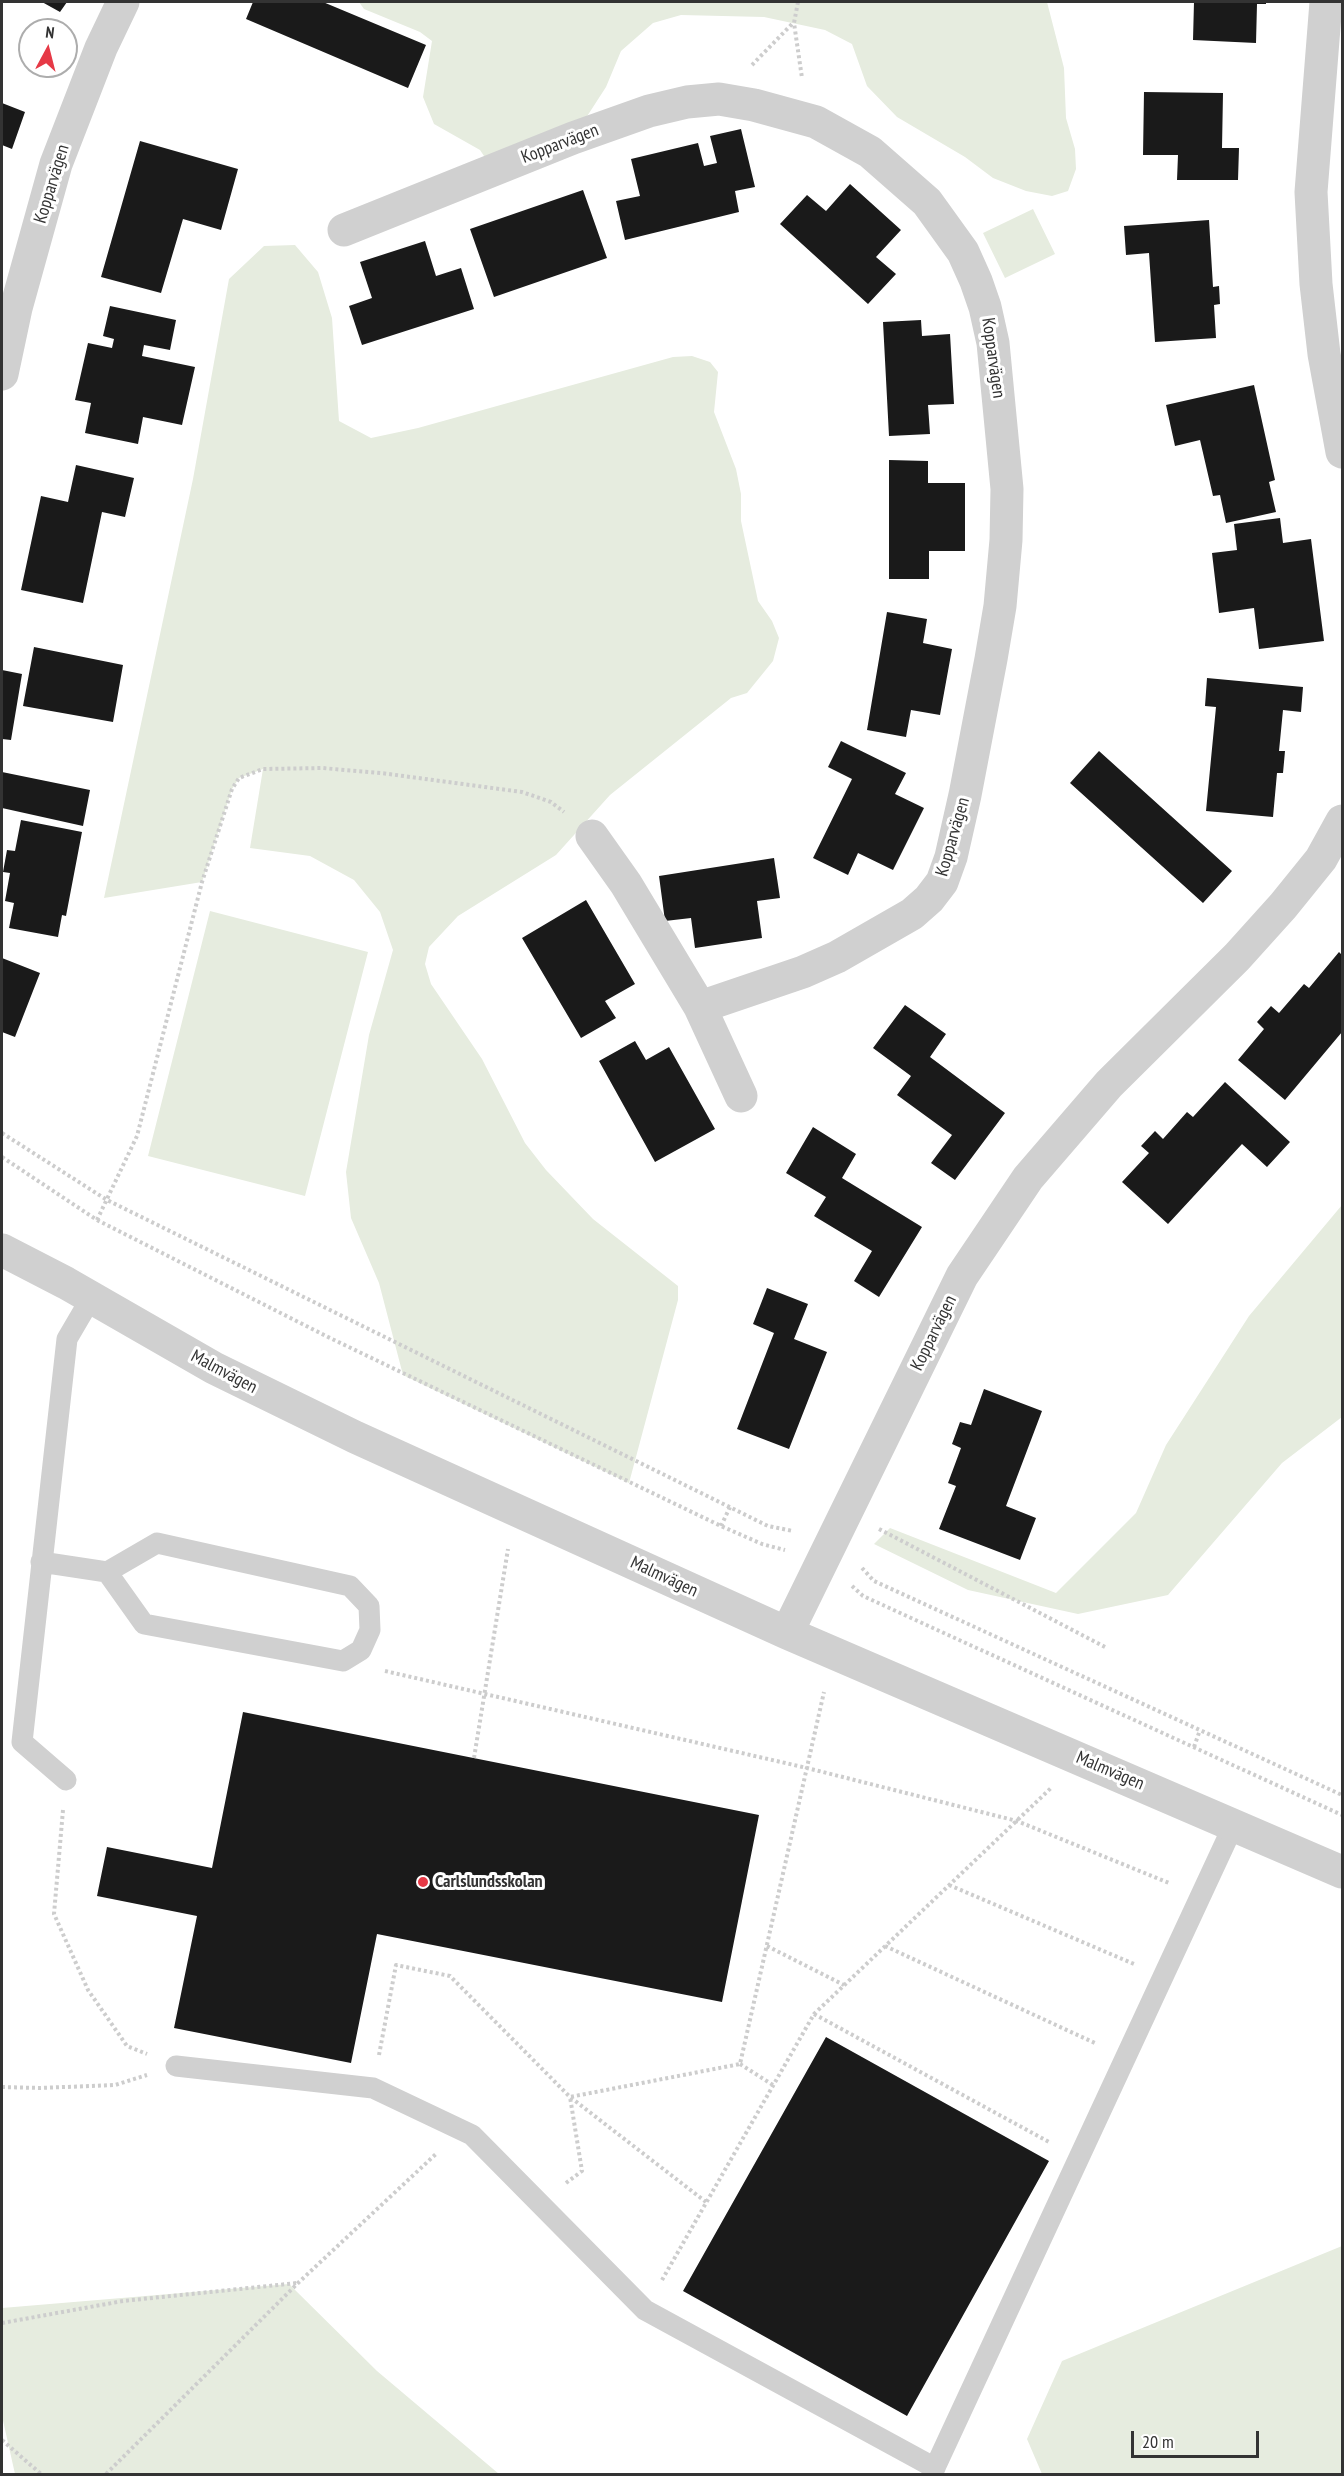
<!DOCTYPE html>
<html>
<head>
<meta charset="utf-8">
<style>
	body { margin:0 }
	#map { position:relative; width:1344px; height:2476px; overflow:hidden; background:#fff; font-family:"PT Sans Narrow",sans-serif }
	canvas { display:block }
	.frame { position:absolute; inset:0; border:3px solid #333; pointer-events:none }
	.north { position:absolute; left:18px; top:18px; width:60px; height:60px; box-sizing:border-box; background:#fff; border:2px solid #adadad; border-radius:50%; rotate:7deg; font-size:16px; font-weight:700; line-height:24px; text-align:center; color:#333 }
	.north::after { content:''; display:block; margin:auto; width:21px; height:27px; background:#e63946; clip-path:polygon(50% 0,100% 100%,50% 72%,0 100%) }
	.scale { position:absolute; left:1131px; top:2431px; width:128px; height:27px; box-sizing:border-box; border:3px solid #333; border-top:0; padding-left:8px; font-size:18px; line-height:21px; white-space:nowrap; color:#333; -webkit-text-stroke:4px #fff; paint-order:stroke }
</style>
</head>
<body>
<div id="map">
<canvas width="1344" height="2476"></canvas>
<div class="frame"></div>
<div class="north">N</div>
<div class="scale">20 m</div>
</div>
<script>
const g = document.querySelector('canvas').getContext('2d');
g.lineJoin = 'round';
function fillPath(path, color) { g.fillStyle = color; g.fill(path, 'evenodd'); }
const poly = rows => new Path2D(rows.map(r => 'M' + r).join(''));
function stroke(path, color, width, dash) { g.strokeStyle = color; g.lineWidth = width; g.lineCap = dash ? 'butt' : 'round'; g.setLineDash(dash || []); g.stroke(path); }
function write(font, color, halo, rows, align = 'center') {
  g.font = font + ' "PT Sans Narrow",sans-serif'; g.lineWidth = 6; g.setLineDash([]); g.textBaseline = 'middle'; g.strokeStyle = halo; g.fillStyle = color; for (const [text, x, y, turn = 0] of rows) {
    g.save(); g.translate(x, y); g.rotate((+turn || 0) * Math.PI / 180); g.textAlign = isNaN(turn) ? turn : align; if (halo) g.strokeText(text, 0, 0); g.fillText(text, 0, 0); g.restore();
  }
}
const green = poly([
	[359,2,1047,2,1064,68,1066,118,1075,149,1076,169,1068,191,1052,196,1026,191,993,178,965,157,897,117,867,86,852,44,825,30,764,17,681,15,653,23,621,51,606,87,573,138,494,171,480,150,434,124,423,97,432,41,420,32,364,9],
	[1033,209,1055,254,1005,278,983,233],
	[295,245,318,272,332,318,339,421,371,438,418,428,673,357,692,356,710,362,718,372,714,412,736,469,741,494,741,521,758,601,772,621,779,638,773,661,747,693,731,698,610,795,556,855,458,916,429,947,425,964,431,984,482,1059,525,1143,546,1170,593,1219,678,1286,678,1300,629,1483,403,1375,379,1283,351,1218,346,1172,369,1035,393,950,380,912,354,880,310,856,250,848,263,769,239,778,232,789,202,882,104,898,193,479,229,279,264,246],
	[210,911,368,952,305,1196,148,1156],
	[1342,1205,1342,1417,1282,1463,1168,1595,1078,1614,968,1590,874,1544,890,1528,1056,1593,1136,1513,1166,1445,1249,1316],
	[1342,2246,1342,2474,1042,2474,1027,2439,1062,2361],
	[289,2284,377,2371,499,2474,15,2474,2,2416,2,2308]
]);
const building = poly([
	[42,2,67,2,60,12],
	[253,2,323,2,426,45,408,88,246,19],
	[1194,2,1266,2,1266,4,1257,4,1256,43,1193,40],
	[1144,92,1223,93,1222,148,1239,148,1238,180,1177,180,1178,155,1143,155],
	[2,103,25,112,12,149,2,145],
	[741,129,755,187,735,191,739,212,625,240,616,201,640,196,631,159,698,143,704,166,717,163,710,136],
	[140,141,238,169,221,230,183,219,161,293,101,277],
	[850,184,901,230,876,257,896,274,868,304,780,224,807,195,826,211],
	[583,190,607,258,494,297,470,229],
	[1209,220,1213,287,1219,286,1220,304,1214,305,1216,338,1155,342,1149,253,1126,255,1124,226],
	[425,241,436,276,461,268,474,309,362,345,349,306,372,298,360,262],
	[110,306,176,320,170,350,144,345,142,356,195,367,182,425,143,417,138,444,85,433,91,403,75,400,88,343,112,348,114,339,103,336],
	[921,320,922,336,950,334,954,404,928,405,930,434,889,436,883,322],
	[1254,385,1275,480,1269,482,1276,512,1226,523,1220,495,1213,496,1200,440,1175,446,1166,405],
	[889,460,928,461,928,483,965,483,965,551,929,551,929,579,889,579],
	[76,465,134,478,125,517,102,512,83,603,21,590,41,496,68,502],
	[1280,518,1283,543,1311,539,1324,641,1259,649,1254,608,1219,613,1212,553,1237,550,1234,524],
	[887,612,927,619,923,643,952,649,940,715,911,710,906,737,867,730],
	[34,647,123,665,113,722,23,706],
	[2,670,22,674,11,740,2,739],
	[1207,678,1303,687,1301,712,1283,710,1279,751,1285,751,1283,773,1277,773,1273,817,1206,811,1216,707,1205,706],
	[841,741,906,773,895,794,924,808,893,870,858,853,848,875,813,858,852,779,828,767],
	[1099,751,1232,871,1203,903,1070,783],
	[2,772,90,790,83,826,2,808],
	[21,820,82,832,66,916,62,915,58,937,9,928,14,903,5,901,10,873,3,872,7,850,15,851],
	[774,858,780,898,757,901,762,938,695,948,691,918,665,921,659,876],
	[586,900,635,984,605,1001,616,1018,581,1038,522,938],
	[1339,952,1342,955,1342,1032,1285,1100,1238,1060,1264,1029,1257,1022,1271,1006,1279,1013,1304,984,1309,988],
	[2,958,40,973,15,1037,2,1032],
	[905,1005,946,1034,930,1057,1005,1113,955,1180,931,1163,952,1135,897,1095,911,1076,873,1048],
	[635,1041,646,1060,669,1047,715,1129,655,1162,599,1061],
	[1225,1082,1290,1142,1267,1167,1242,1144,1168,1224,1122,1182,1149,1153,1141,1146,1155,1131,1163,1139,1187,1112,1193,1117],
	[813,1127,856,1154,842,1178,922,1227,879,1297,854,1281,872,1251,814,1216,826,1197,786,1173],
	[767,1288,808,1304,794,1339,827,1352,789,1449,737,1429,774,1333,753,1324],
	[984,1389,1042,1411,1006,1506,1036,1518,1020,1560,939,1529,956,1486,948,1483,961,1448,952,1444,960,1422,971,1425],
	[243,1712,759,1815,722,2002,377,1934,351,2063,174,2028,197,1916,97,1896,107,1847,212,1868],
	[826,2037,1049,2161,907,2416,683,2291]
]);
const path = poly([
	[798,2,794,23,802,78],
	[752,65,793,23],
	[2,1133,107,1200,768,1526,793,1531],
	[2,1157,97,1220,328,1337,721,1526,762,1544,785,1550],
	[97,1220,137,1136,202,882,232,789,239,778,263,769,322,768,381,773,522,792,551,802,564,812],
	[721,1526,730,1507],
	[879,1529,1105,1647],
	[862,1568,874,1581,1342,1795],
	[852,1586,863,1596,1342,1815],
	[385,1671,807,1768,1017,1821,1169,1883],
	[1194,1747,1200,1730],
	[474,1758,508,1549],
	[63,1810,54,1914,88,1990,127,2046,147,2054],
	[949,1885,1134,1964],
	[767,1946,844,1985],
	[885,1946,1097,2044],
	[814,2014,1049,2142],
	[379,2055,396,1965,450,1976,570,2097,706,2202],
	[740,2064,773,2085],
	[2,2087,40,2088,115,2085,147,2075],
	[566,2183,582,2171,570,2097,740,2064,824,1692],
	[662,2280,814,2014,1051,1788],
	[2,2323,123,2301,297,2283],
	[2,2440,41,2474],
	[106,2474,298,2283,437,2153]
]);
const service = poly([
	[41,1562,107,1572,157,1543,350,1586,369,1606,370,1630,361,1650,343,1661,144,1624,107,1572],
	[66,1780,22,1742,67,1339,91,1298],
	[176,2066,373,2088,472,2135,645,2310,935,2468],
	[932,2474,1234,1824]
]);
const minor = poly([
	[1326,2,1311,192,1316,284,1324,354,1342,452],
	[344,230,573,138,649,111,687,102,719,99,754,105,816,122,870,152,927,202,963,252,976,281,985,307,993,343,1007,489,1006,540,1000,606,991,659,965,795,951,857,942,882,929,899,912,914,837,957,803,972,700,1007,626,884,592,836],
	[2,374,16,308,56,164,101,48,123,2],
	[700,1007,741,1096],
	[2,1250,66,1283,214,1368,355,1437,787,1633,1342,1872],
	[787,1633,962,1276,1028,1178,1109,1084,1237,957,1283,906,1321,859,1342,821]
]);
const markers = [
	[423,1882,6,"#e63946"]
];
const streetNames = [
	["Kopparvägen",560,144,-21],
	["Kopparvägen",52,184,-73],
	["Kopparvägen",993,358,82],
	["Kopparvägen",953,837,-74],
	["Kopparvägen",934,1333,-64],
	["Malmvägen",224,1372,28],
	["Malmvägen",664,1577,25],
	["Malmvägen",1110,1771,23]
];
const poiNames = [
	["Carlslundsskolan",435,1882]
];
fillPath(green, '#e6ecdf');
fillPath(building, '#1a1a1a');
stroke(path, '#cdcdcd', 4, [3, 3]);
stroke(service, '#d0d0d0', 21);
stroke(minor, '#d0d0d0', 33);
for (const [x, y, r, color] of markers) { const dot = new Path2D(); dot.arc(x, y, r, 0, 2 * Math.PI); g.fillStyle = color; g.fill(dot); stroke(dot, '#fff', 2); }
write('18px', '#333', '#fff', streetNames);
write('bold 18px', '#333', '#fff', poiNames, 'left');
</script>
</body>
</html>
